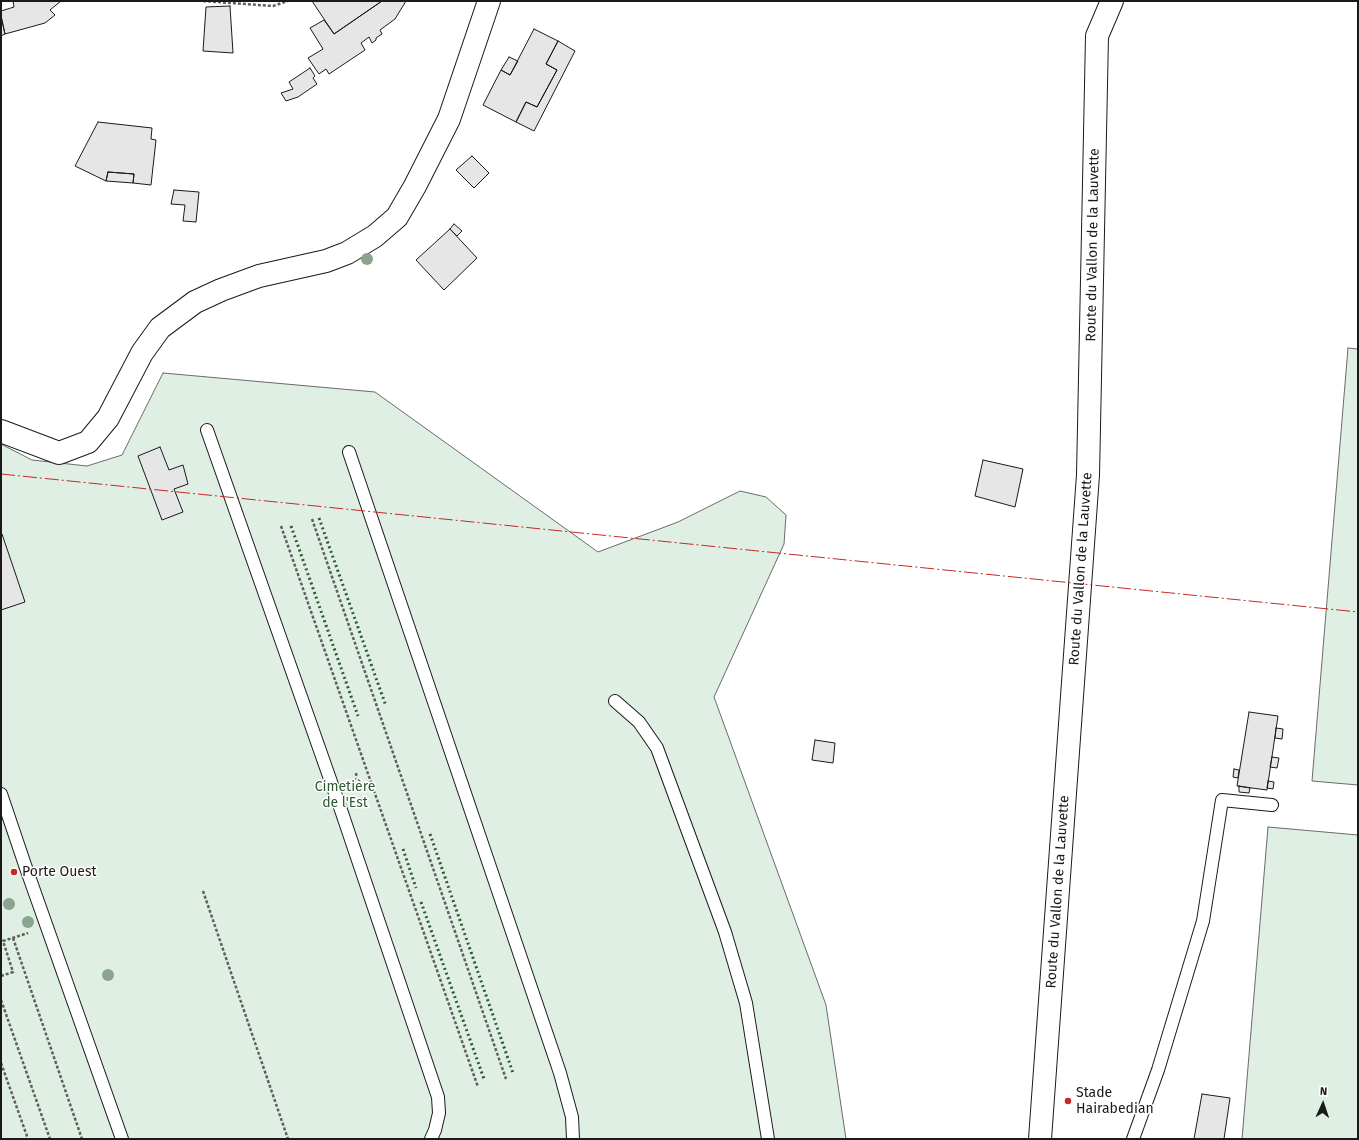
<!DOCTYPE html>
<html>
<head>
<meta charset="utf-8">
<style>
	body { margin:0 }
	#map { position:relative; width:1359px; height:1140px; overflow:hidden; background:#fff; font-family:"Fira Sans",sans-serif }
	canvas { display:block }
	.frame { position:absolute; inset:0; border:2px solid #1a1a1a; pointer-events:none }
	.north { position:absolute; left:1303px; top:1084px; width:40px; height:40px; -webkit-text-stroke:3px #fff; paint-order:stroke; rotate:3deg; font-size:11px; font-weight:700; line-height:16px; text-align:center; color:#1a1a1a }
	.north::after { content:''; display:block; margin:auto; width:14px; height:18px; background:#1a1a1a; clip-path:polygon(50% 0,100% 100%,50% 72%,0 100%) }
</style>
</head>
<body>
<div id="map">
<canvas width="1359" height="1140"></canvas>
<div class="frame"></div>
<div class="north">N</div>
</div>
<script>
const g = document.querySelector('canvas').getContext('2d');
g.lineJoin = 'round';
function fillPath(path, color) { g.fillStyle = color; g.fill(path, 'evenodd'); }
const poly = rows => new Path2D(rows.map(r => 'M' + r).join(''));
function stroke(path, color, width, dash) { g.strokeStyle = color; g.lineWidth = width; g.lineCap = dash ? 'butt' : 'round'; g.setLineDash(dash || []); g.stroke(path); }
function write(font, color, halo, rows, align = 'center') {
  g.font = font + ' "Fira Sans",sans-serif'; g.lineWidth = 3; g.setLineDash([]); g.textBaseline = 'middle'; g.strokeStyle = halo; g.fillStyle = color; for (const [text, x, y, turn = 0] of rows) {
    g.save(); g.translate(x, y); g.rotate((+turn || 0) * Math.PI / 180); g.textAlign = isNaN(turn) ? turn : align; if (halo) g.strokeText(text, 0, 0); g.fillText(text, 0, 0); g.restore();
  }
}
const green = poly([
	[1348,348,1358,349,1358,785,1312,781,1348,348],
	[163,373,375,392,598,552,678,522,740,491,766,497,786,515,784,544,714,697,826,1005,846,1139,1,1139,1,444,32,460,87,466,122,455,163,373],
	[1268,827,1358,835,1358,1139,1242,1139,1268,827]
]);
const building = poly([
	[13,1,61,1,50,10,55,15,45,23,5,34,1,16,1,11,14,7,13,1],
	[312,1,382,1,334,34,312,1],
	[382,1,406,1,395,19,380,30,382,34,376,38,376,40,372,43,369,37,361,43,365,50,329,74,326,69,319,74,308,58,323,49,310,28,324,20,334,34,382,1],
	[230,6,233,53,203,51,206,7,230,6],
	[1,16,5,34,1,36,1,16],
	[534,29,558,41,546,64,557,70,537,107,526,102,516,122,483,105,501,70,510,75,534,29],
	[558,41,575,51,534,131,516,122,526,102,537,107,557,70,546,64,558,41],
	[509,57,518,61,510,75,501,70,509,57],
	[310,68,315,76,313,78,317,84,298,97,286,101,281,93,293,89,289,82,310,68],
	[98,122,152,128,151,139,156,140,151,185,133,183,134,174,108,172,106,181,75,166,98,122],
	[472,156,489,173,474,188,456,170,472,156],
	[108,172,134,174,133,183,106,181,108,172],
	[174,190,199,192,196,222,183,221,185,205,171,204,174,190],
	[454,224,462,231,457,236,450,229,454,224],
	[450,229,477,258,444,290,416,260,450,229],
	[160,447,169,470,183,465,188,484,174,489,183,512,162,520,138,456,160,447],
	[983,460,1023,469,1015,507,975,496,983,460],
	[1,534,2,534,25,602,1,610,1,534],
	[1249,712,1278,716,1267,790,1237,786,1249,712],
	[1276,728,1283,729,1282,739,1275,738,1276,728],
	[815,740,835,743,833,763,812,760,815,740],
	[1272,757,1279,758,1277,768,1270,767,1272,757],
	[1234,769,1239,770,1238,778,1233,777,1234,769],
	[1268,781,1274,782,1273,789,1267,788,1268,781],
	[1239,786,1250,788,1249,793,1239,792,1239,786],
	[1202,1094,1230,1098,1224,1139,1194,1139,1202,1094]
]);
const path = poly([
	[203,1,273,6,288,1],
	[312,519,506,1079],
	[281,526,478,1087],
	[356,773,358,792],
	[203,891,288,1139],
	[13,938,82,1139],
	[1,976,13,972,3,941,28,933],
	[1,1000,50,1139],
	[1,1063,28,1139]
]);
const service = poly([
	[207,430,342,813,438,1097,439,1113,435,1130,431,1139],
	[349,452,560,1073,572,1117,573,1139],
	[615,701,639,722,657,748,725,932,746,1003,768,1139],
	[1,794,25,865,122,1139],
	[1133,1139,1158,1070,1203,921,1222,800,1272,805]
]);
const minor = poly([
	[1,431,59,453,88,442,108,418,142,353,160,328,195,302,221,290,259,276,326,261,347,253,375,236,397,217,415,186,449,119,489,1],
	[1040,1139,1088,475,1097,36,1112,1]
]);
const hedge = poly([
	[319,518,386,706],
	[291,526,358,716],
	[430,834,513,1073],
	[403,849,416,888],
	[421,902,484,1079],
	[496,1139,496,1138]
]);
const power = poly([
	[1,474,1358,612]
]);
const trees = [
	[367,259],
	[9,904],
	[28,922],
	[108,975]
];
const markers = [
	[14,872,4,"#c62828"],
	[1068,1101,4,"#c62828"]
];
const streetNames = [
	["Route du Vallon de la Lauvette",1093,245,-89],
	["Route du Vallon de la Lauvette",1081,569,-86],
	["Route du Vallon de la Lauvette",1058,892,-86]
];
const parkNames = [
	["Cimetière",345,787],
	["de l'Est",345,803]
];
const poiNames = [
	["Porte Ouest",22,872],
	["Stade",1076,1093],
	["Hairabedian",1076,1109]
];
fillPath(green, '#e0efe3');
stroke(green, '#6a6a6a', 1);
fillPath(building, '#e6e6e6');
stroke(building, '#1a1a1a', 1);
stroke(service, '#1a1a1a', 14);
stroke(minor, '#1a1a1a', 24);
stroke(path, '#5f5f5f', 2.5, [3, 2]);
stroke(service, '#fff', 12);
stroke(minor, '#fff', 22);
stroke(hedge, '#2b5a34', 3, [2, 3]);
stroke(power, '#c62828', 1, [14, 3, 2, 3]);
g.fillStyle = '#8aa48f';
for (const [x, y] of trees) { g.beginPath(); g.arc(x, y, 6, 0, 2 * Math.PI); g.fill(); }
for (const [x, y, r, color] of markers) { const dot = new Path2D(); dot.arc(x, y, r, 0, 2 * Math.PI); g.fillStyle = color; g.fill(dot); stroke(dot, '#fff', 1.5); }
write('14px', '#1a1a1a', '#fff', streetNames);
write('14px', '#2b5a34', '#fff', parkNames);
write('14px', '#1a1a1a', '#fff', poiNames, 'left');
</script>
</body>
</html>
